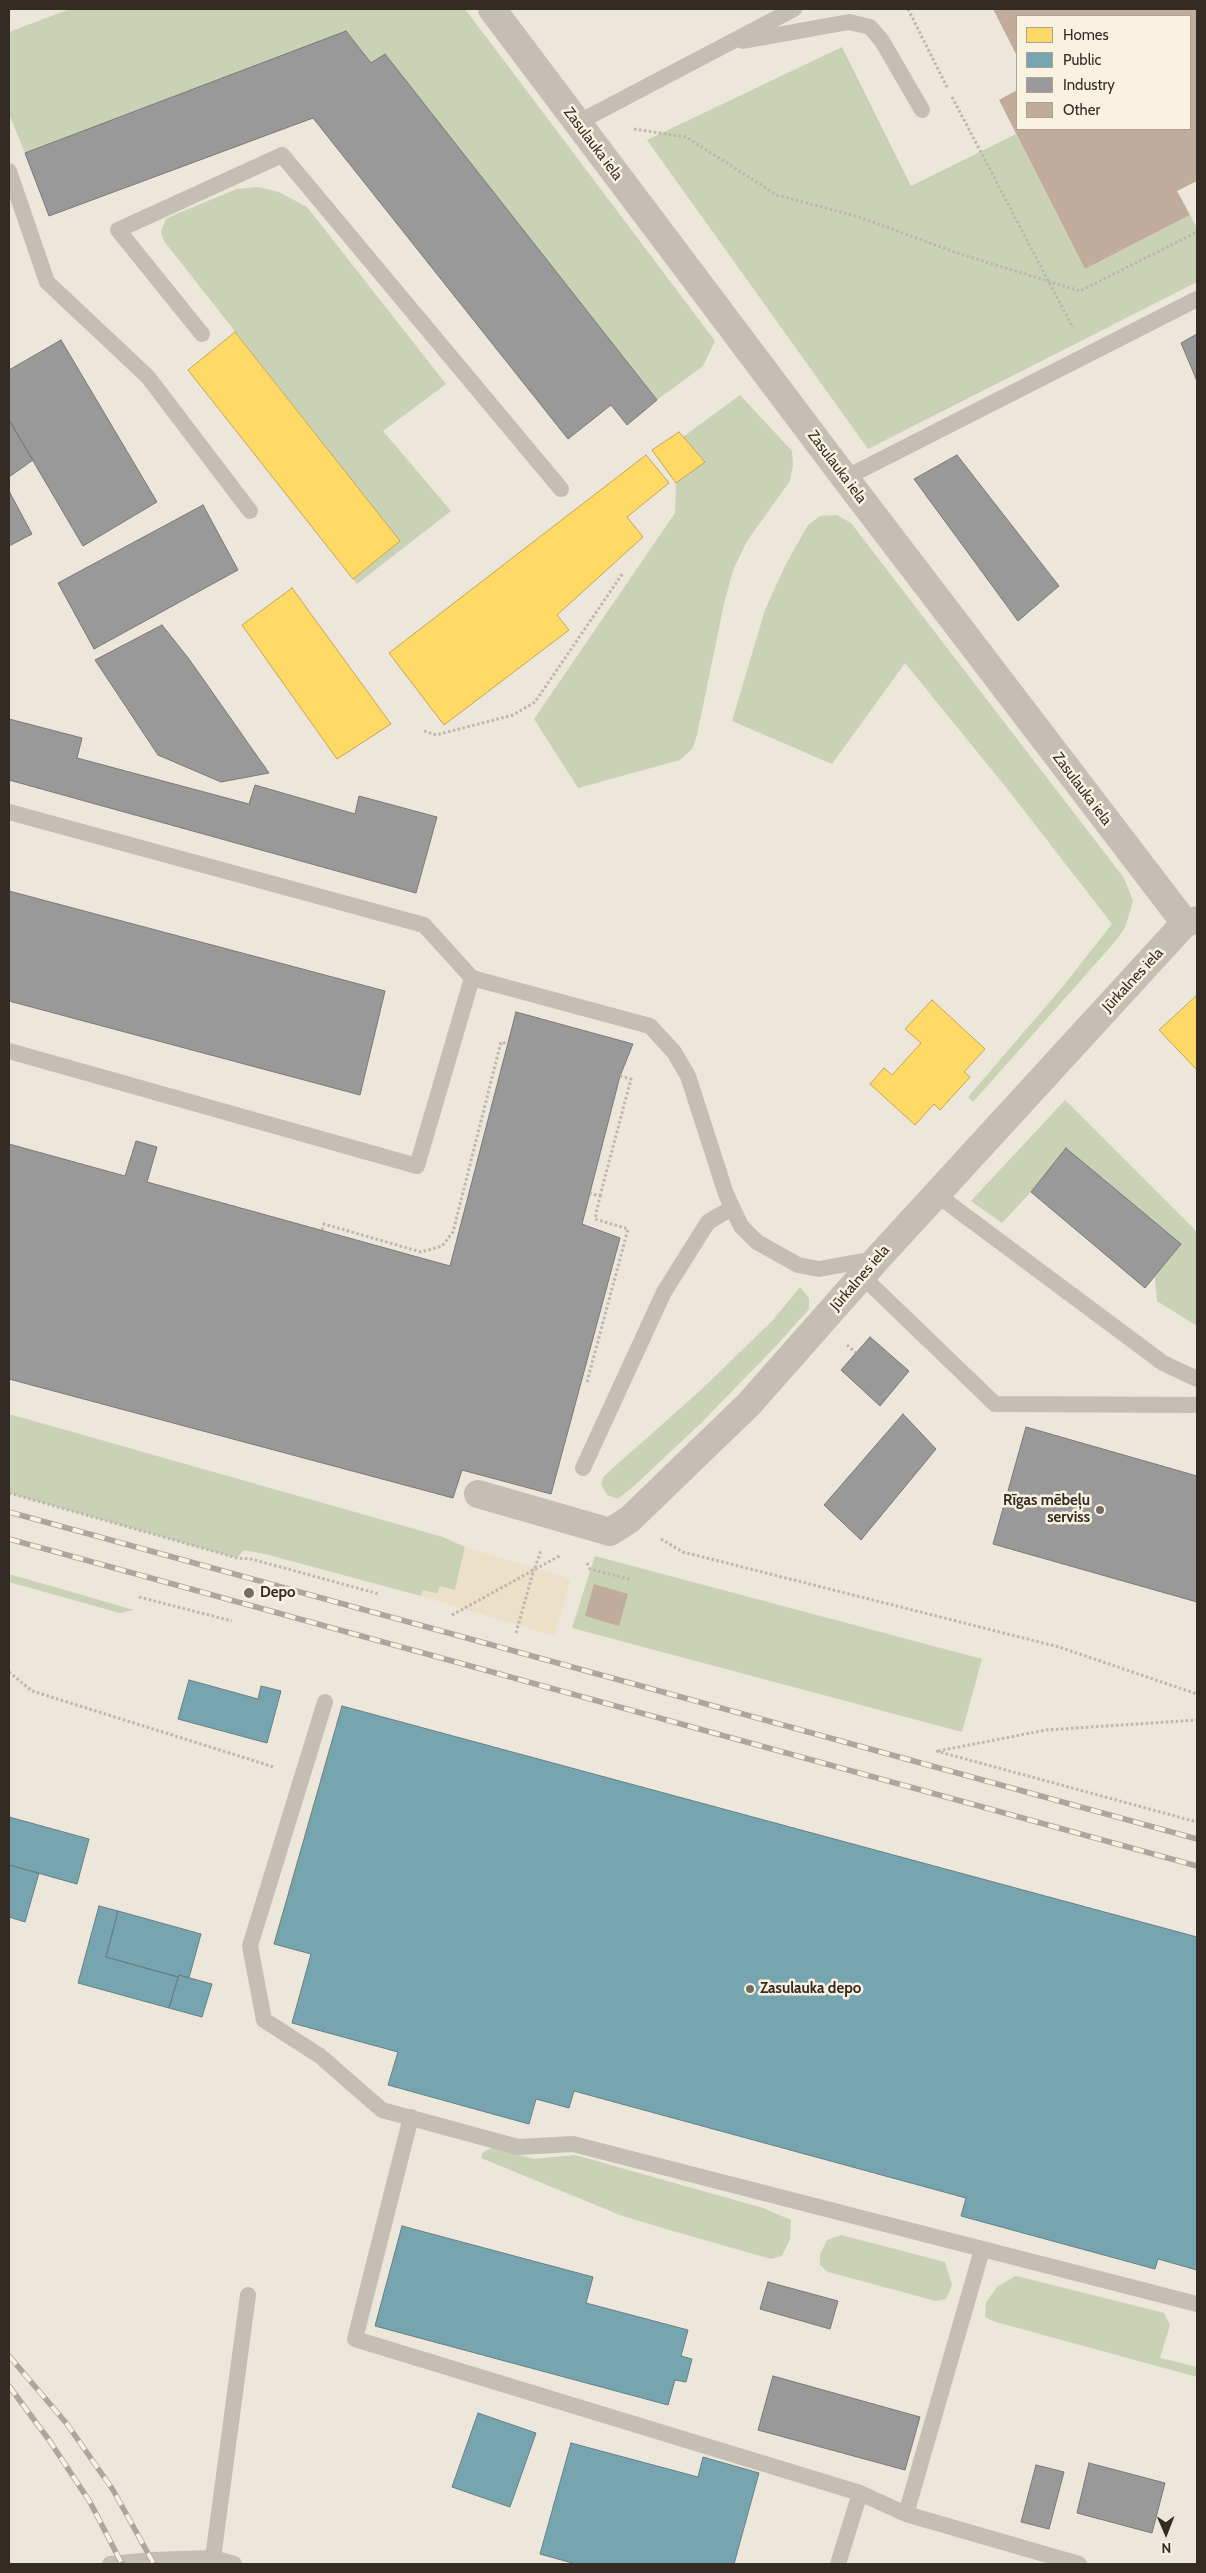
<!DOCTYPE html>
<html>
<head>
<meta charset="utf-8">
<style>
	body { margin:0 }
	#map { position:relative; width:1206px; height:2573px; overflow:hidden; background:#ece6db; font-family:Cabin,sans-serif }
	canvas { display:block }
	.frame { position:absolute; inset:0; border:10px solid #342b24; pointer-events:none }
	.legend { position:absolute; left:1016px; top:15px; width:175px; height:115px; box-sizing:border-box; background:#faf2e1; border:1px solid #aba295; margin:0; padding:6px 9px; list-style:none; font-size:15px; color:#342b24 }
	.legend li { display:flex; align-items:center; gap:10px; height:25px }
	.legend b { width:25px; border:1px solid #aba295 }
	.north { position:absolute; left:1141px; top:2508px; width:50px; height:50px; -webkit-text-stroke:4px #faf2e1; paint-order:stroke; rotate:179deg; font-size:14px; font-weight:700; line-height:20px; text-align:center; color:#342b24 }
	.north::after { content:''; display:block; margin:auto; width:18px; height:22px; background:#342b24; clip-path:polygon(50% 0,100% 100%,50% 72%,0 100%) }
</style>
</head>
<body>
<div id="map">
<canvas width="1206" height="2573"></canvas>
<div class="frame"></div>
<ul class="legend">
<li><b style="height:14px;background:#ffd966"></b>Homes</li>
<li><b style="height:14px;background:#76a5af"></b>Public</li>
<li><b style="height:14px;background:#999"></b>Industry</li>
<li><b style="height:14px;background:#c1ac9c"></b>Other</li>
</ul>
<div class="north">N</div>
</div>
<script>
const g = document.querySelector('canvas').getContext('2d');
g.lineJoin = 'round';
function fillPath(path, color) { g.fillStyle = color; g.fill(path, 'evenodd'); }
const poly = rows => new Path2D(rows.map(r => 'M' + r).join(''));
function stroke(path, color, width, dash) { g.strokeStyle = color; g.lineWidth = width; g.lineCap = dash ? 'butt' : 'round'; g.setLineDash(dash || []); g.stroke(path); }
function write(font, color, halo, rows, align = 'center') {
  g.font = font + ' Cabin,sans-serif'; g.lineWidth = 5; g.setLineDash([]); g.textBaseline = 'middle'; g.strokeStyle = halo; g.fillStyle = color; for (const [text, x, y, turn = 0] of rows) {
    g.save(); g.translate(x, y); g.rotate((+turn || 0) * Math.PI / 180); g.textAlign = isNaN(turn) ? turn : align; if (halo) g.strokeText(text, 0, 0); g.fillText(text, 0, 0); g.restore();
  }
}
const green = poly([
	[70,9,465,9,715,341,703,366,657,400,385,54,371,63,346,31,25,153,9,114,9,32],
	[842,47,911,186,1016,134,1085,269,1190,215,1197,228,1197,282,868,449,647,140],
	[258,187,279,192,307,207,446,384,383,431,451,511,357,584,353,579,400,541,164,241,161,232,166,219,176,214,237,189],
	[740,395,792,451,793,465,790,481,747,541,733,570,724,604,697,735,692,749,680,760,578,788,534,719,675,513,676,483,705,462,683,437],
	[837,515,851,523,1124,878,1133,901,1125,928,1113,944,973,1102,968,1097,1060,990,1112,924,1009,791,905,663,832,764,732,721,765,610,785,566,808,525,820,516],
	[1065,1100,1197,1232,1197,1326,1157,1301,1155,1277,1180,1244,1067,1148,1031,1192,1002,1223,971,1201],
	[800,1287,809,1298,809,1309,776,1346,701,1423,634,1486,618,1499,607,1495,601,1484,604,1476,702,1389,773,1320],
	[9,1414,443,1537,465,1547,455,1590,438,1594,423,1590,421,1596,265,1554,244,1550,237,1558,9,1493],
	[595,1556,982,1659,962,1732,572,1628],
	[9,1574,72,1592,134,1610,120,1613,9,1582],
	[492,2148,534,2159,575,2155,763,2208,791,2220,790,2239,782,2256,771,2259,659,2227,620,2215,481,2158,483,2152],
	[841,2235,945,2262,952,2285,946,2299,936,2301,828,2272,820,2265,820,2254,827,2240],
	[1016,2276,1164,2313,1170,2325,1160,2358,1197,2367,1197,2377,996,2322,985,2317,986,2302,998,2286]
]);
const plaza = poly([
	[465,1547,571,1579,554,1636,421,1596,423,1590,437,1594,440,1586,455,1590]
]);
const homes = poly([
	[235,332,400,541,353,579,188,370,235,332],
	[679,432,705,462,676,483,652,450,679,432],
	[646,455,669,483,627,517,643,537,557,615,569,630,444,725,389,653,646,455],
	[292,588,391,724,337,759,242,625,292,588],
	[1197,995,1197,1070,1159,1030,1197,995],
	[932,1000,985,1049,964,1072,970,1077,940,1110,934,1104,915,1125,870,1084,884,1068,892,1075,921,1043,905,1029,932,1000]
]);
const public = poly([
	[189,1680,258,1699,261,1686,281,1691,267,1743,178,1719,189,1680],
	[342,1706,1197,1937,1197,2270,1158,2259,1155,2269,961,2216,966,2198,574,2091,569,2108,536,2099,529,2124,388,2085,398,2052,292,2023,311,1954,274,1944,342,1706],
	[9,1817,89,1839,77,1884,9,1865,9,1817],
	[9,1865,39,1873,25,1922,9,1917,9,1865],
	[99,1906,118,1911,106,1957,178,1977,169,2008,78,1983,99,1906],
	[118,1911,201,1934,189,1978,179,1975,178,1977,106,1957,118,1911],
	[179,1975,212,1984,202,2017,169,2008,179,1975],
	[402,2226,593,2277,586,2303,688,2330,681,2356,692,2359,686,2382,675,2380,668,2405,375,2326,402,2226],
	[478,2413,536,2433,510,2507,452,2487,478,2413],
	[571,2443,698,2477,703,2457,759,2473,734,2564,576,2564,540,2554,571,2443]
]);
const industry = poly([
	[346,31,371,63,385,54,657,400,627,425,611,405,568,439,313,118,49,216,25,153,346,31],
	[1197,334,1197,381,1181,343,1197,334],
	[61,340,157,502,83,546,9,420,9,370,61,340],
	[9,420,33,460,9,477,9,420],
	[957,455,1059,586,1018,621,914,479,957,455],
	[9,491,32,534,9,546,9,491],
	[203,505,238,570,94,649,58,583,203,505],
	[162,625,189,659,269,773,221,782,158,755,95,660,162,625],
	[9,719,82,738,77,758,249,804,255,785,355,814,359,796,437,817,416,893,9,780,9,719],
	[9,891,385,991,360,1095,9,1001,9,891],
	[516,1012,633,1044,620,1076,582,1224,620,1238,551,1494,462,1470,453,1498,9,1379,9,1144,125,1176,136,1141,157,1147,147,1182,450,1266,516,1012],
	[1066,1148,1181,1244,1145,1288,1031,1192,1066,1148],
	[870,1337,909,1371,880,1406,841,1370,870,1337],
	[903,1414,936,1449,861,1540,824,1505,903,1414],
	[1026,1427,1197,1476,1197,1602,993,1544,1026,1427],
	[768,2282,838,2301,830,2329,760,2309,768,2282],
	[773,2376,920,2417,905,2470,758,2430,773,2376],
	[1089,2463,1165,2483,1152,2533,1077,2513,1089,2463],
	[1036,2465,1064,2472,1049,2529,1021,2522,1036,2465]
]);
const building = poly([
	[993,9,1197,9,1197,181,1177,191,1190,215,1085,269,999,100,1017,90,1017,129,1190,129,1190,16,1017,16,1017,56],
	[594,1584,628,1594,619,1626,585,1616]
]);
const path = poly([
	[908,9,948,89],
	[952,97,1073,328],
	[634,129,686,137,777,195,859,217,960,254,1080,291,1197,232],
	[424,731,436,735,513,715,535,702,623,573],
	[600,1196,631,1079,620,1076],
	[322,1230,324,1224,421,1252,442,1246,453,1232,501,1042,508,1044],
	[847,1345,856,1353],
	[587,1382,628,1229,595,1219,600,1196,590,1193],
	[9,1493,237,1558,251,1559,379,1594],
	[661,1539,683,1552,1059,1647,1197,1694],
	[587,1563,590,1569,632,1580],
	[535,1568,541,1550],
	[139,1597,232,1621],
	[452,1615,561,1555],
	[516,1633,534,1569],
	[9,1672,32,1691,274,1767],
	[936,1751,1197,1822],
	[938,1751,1046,1730,1197,1720]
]);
const lane = poly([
	[743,41,849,22,870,27,882,41,922,110],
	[577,123,794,9],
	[9,171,47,282,148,377,250,511],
	[202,334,118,230,282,155,561,489],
	[845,478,1197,299],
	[9,812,424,925,472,978,650,1026,674,1052,688,1076,726,1194,741,1226,757,1242,798,1265,819,1269,874,1259],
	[9,1051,417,1166,472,978],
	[936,1194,1163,1363,1197,1379],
	[862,1276,995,1404,1197,1405],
	[583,1468,664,1292,708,1222,732,1208],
	[325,1702,250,1946,264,2020,320,2056,382,2110,518,2147,573,2144,1197,2304],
	[411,2117,355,2339,860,2493,906,2514,982,2250],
	[906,2514,1079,2564],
	[213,2558,234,2564],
	[110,2564,152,2560,213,2558,248,2295],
	[838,2564,860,2493]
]);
const street = poly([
	[492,9,845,478,1185,923],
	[478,1494,610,1532,630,1519,749,1404,877,1259,1185,923,1197,920]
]);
const rail = poly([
	[9,1512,1197,1839],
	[9,1539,1197,1866],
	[9,2356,67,2424,113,2490,154,2564],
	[9,2386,49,2440,90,2502,122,2564]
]);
const markers = [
	[1100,1510,5,"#746c64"],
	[249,1593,6,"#746c64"],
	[750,1989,5,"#746c64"]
];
const streetNames = [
	["Zasulauka iela",593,144,53],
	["Zasulauka iela",837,467,53],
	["Zasulauka iela",1082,789,53],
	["Jūrkalnes iela",1133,980,-47],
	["Jūrkalnes iela",860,1278,-49]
];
const poiNames = [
	["Rīgas mēbeļu",1090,1501,"right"],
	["serviss",1090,1518,"right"],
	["Depo",260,1593],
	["Zasulauka depo",760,1989]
];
fillPath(green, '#c9d2b4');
fillPath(plaza, '#ece0c9');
fillPath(homes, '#ffd966');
stroke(homes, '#c2a552', 1);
fillPath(public, '#76a5af');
stroke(public, '#628085', 1);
fillPath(industry, '#999');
stroke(industry, '#7b7876', 1);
fillPath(building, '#c1ac9c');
stroke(path, '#bdb6ae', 3, [2.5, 2.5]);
stroke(lane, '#c4beb5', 16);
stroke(street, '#c4beb5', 28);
stroke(rail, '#aca69f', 5.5);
stroke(rail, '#faf2e1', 4, [11]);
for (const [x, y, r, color] of markers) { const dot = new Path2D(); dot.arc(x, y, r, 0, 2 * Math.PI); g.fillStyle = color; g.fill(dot); stroke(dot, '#faf2e1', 2); }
write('15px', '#342b24', '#faf2e1', streetNames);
write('bold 15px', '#342b24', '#faf2e1', poiNames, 'left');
</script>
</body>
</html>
